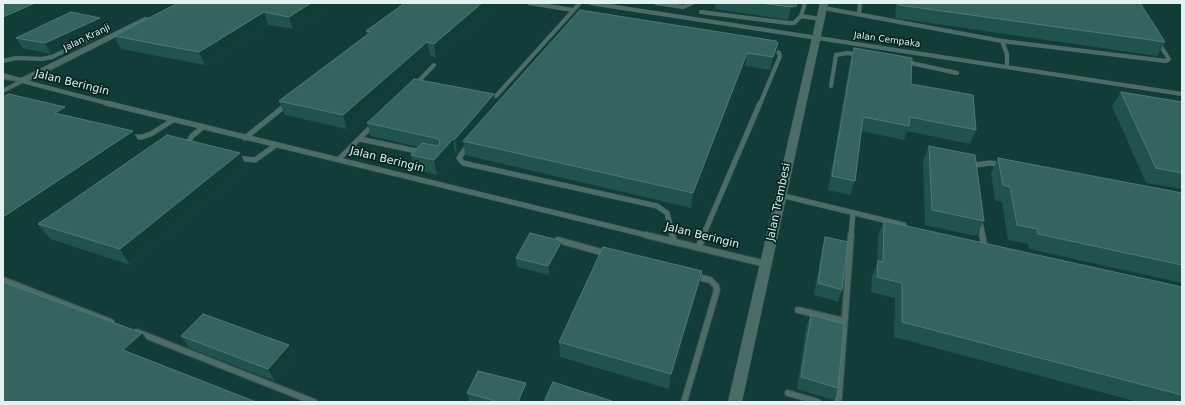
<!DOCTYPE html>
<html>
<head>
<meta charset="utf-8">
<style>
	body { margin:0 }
	#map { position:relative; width:1185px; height:405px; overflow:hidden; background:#102f2c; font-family:"DejaVu Sans",sans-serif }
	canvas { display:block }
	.frame { position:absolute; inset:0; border:4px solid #e1f2f0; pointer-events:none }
</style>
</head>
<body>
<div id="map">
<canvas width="1185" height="405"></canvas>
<div class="frame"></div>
</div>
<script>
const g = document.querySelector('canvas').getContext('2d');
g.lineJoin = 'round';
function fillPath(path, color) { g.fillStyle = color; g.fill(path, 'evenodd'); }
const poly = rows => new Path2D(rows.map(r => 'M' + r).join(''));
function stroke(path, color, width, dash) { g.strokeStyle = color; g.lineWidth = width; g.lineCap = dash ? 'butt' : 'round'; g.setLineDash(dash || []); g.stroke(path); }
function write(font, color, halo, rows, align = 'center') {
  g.font = font + ' "DejaVu Sans",sans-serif'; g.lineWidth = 3.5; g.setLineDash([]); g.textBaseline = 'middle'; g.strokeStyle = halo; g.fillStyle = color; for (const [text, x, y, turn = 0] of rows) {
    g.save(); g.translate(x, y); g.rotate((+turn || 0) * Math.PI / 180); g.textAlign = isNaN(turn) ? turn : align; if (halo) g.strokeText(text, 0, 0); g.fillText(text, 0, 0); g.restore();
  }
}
const built = poly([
	[3,3,1182,3,1182,402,3,402]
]);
const laneFar2 = poly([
	[529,3,573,10],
	[590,3,1182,94],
	[656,3,683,7,692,3],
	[824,8,1002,41],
	[701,12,788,23,794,23,801,16,821,19],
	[859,14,860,3],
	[801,16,805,3],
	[3,61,16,58,42,59,52,57,98,35],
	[911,63,957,73],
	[1007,66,1007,54,1002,41,1166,61,1169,59,1158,42],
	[415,85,434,65],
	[831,86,836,55,847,53,859,55],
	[3,91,22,81,110,104],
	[489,99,496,96,580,3],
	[760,104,780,56,779,53,770,50]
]);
const laneFar1 = poly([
	[106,103,650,236],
	[130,137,142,137,151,134,173,120],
	[245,138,287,104],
	[360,139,421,152],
	[468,145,459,158,463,163,657,206,667,213,673,236],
	[192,146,189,141,192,136,203,127],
	[237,158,255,160,276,145],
	[339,159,374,124],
	[974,169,975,165,990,163,1002,165],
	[780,195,904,225],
	[980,221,983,236],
	[703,236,760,103],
	[851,236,853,213]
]);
const lane = poly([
	[646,235,766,264],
	[672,235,674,241],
	[982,235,984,244],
	[558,240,608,254],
	[699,246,704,235],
	[3,280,111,322],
	[798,310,844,321],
	[137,332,314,402],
	[788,393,818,402],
	[684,402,717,290,716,286,710,280,694,276],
	[837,402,839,397,851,235]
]);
const street = poly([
	[820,3,828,3,742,402,728,402,820,3],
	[145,17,152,19,25,83,3,79,3,73,21,78,145,17]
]);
const wall = poly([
	[178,3,334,3,293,29,268,25,205,65,121,49,114,36],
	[498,3,436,58,430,55,347,129,285,115,279,101,367,35,366,31],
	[715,3,798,3,793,19,788,20,715,9],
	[896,3,1140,3,1165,42,1157,56,895,18],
	[580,10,776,57,770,70,745,66,691,208,465,155,464,145,457,153,455,153,437,175,414,169,411,155,418,147,371,136,367,123,494,94,495,105],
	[106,28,51,54,22,48,16,38],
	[854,48,911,84,976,130,970,144,907,131,904,140,861,131,855,181,850,195,828,190,850,61],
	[1121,92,1182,102,1182,189,1146,183,1112,106],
	[929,146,984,221,976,236,925,225,923,161],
	[240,153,247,168,130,265,50,239,38,224],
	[998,158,1182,193,1182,283,1029,249,1028,244,1008,240,1002,202,995,200,991,173],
	[884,221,1182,287,1182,402,1138,402,894,337,895,298,871,292,872,276,877,263,878,236],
	[825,237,842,290,838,302,814,295,822,249],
	[562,241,562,249,549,275,517,267,516,258],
	[702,271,699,287,669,389,560,357,559,342],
	[811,315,838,388,833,400,797,389,806,327],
	[181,336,289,345,295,357,275,381,189,348],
	[526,383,527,391,523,402,471,402,469,401,467,393]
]);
const shadedWall = poly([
	[35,3,70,3,3,33,3,17],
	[311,3,334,3,293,29,289,17],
	[482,3,498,3,436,58,434,44],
	[797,3,798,3,793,19,788,20,791,7],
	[264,12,268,25,205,65,199,52],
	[100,18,106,28,51,54,45,43],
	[427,42,430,55,347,129,343,115],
	[778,43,776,57,770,70,773,57],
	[747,53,745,66,691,208,693,193],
	[494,94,496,108,463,141,464,145,457,153,455,139],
	[65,107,74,121,55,113],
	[133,131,141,145,3,241,3,217],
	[453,139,455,153,437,175,434,160],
	[240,153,247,168,130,265,120,249],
	[562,241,562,249,549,275,548,266],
	[702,271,699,287,669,389,671,374],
	[142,333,153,348,135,366,123,350],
	[289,345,295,357,275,381,268,369],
	[526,383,527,391,523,402,518,402]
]);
const building = poly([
	[3,3,35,3,3,17,3,3],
	[178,3,311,3,289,17,264,12,199,52,114,36,178,3],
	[405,3,482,3,434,44,427,42,343,115,279,101,371,32,366,31,405,3],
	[760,3,797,3,796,6,791,7,760,3],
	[899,3,1140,3,1165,42,899,5,899,3],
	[580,10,776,41,778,43,773,57,747,53,693,193,463,141,580,10],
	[71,12,100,18,45,43,16,38,71,12],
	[854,48,912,58,911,84,973,95,976,130,910,117,909,126,863,117,855,181,832,176,854,48],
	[414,79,494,94,455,139,453,139,434,160,411,155,422,143,438,146,440,142,439,139,367,123,414,79],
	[1121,92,1182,102,1182,173,1156,168,1121,92],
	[9,94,65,107,55,113,133,131,3,217,3,97,9,94],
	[167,135,240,153,120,249,38,224,167,135],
	[929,146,975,155,984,221,932,210,929,146],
	[998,158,1182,193,1182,265,1038,234,1037,229,1017,225,1010,187,1003,185,998,158],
	[884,221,1182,287,1182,395,902,322,902,283,877,277,878,261,883,262,884,221],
	[530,233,562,241,548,266,516,258,530,233],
	[825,237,848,242,842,290,818,283,825,237],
	[603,247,702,271,671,374,559,342,603,247],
	[3,282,142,333,123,350,256,402,3,402,3,282],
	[203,314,289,345,268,369,181,336,203,314],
	[811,315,844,324,838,388,801,377,811,315],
	[478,371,526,383,518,402,498,402,467,393,478,371],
	[553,382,615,402,544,402,553,382]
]);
const farStreetnames = [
	["Jalan Kranji",87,38,-26],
	["Jalan Cempaka",887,40,8]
];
const streetNames = [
	["Jalan Beringin",72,83,14],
	["Jalan Beringin",387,160,14],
	["Jalan Trembesi",779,202,-78],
	["Jalan Beringin",702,236,14]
];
fillPath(built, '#113c39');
stroke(laneFar2, '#364c49', 4.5);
stroke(laneFar1, '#364c49', 6);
stroke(lane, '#364c49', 8);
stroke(street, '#364c49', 1);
stroke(laneFar2, '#4c6c68', 4);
stroke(laneFar1, '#4c6c68', 5);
stroke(lane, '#4c6c68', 6);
fillPath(street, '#4c6c68');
fillPath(wall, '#20524e');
fillPath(shadedWall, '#113d39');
fillPath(building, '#346360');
stroke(building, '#4f7a76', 1);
write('9px', '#e1f2f0', '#052522', farStreetnames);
write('11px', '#e1f2f0', '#052522', streetNames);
</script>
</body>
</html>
